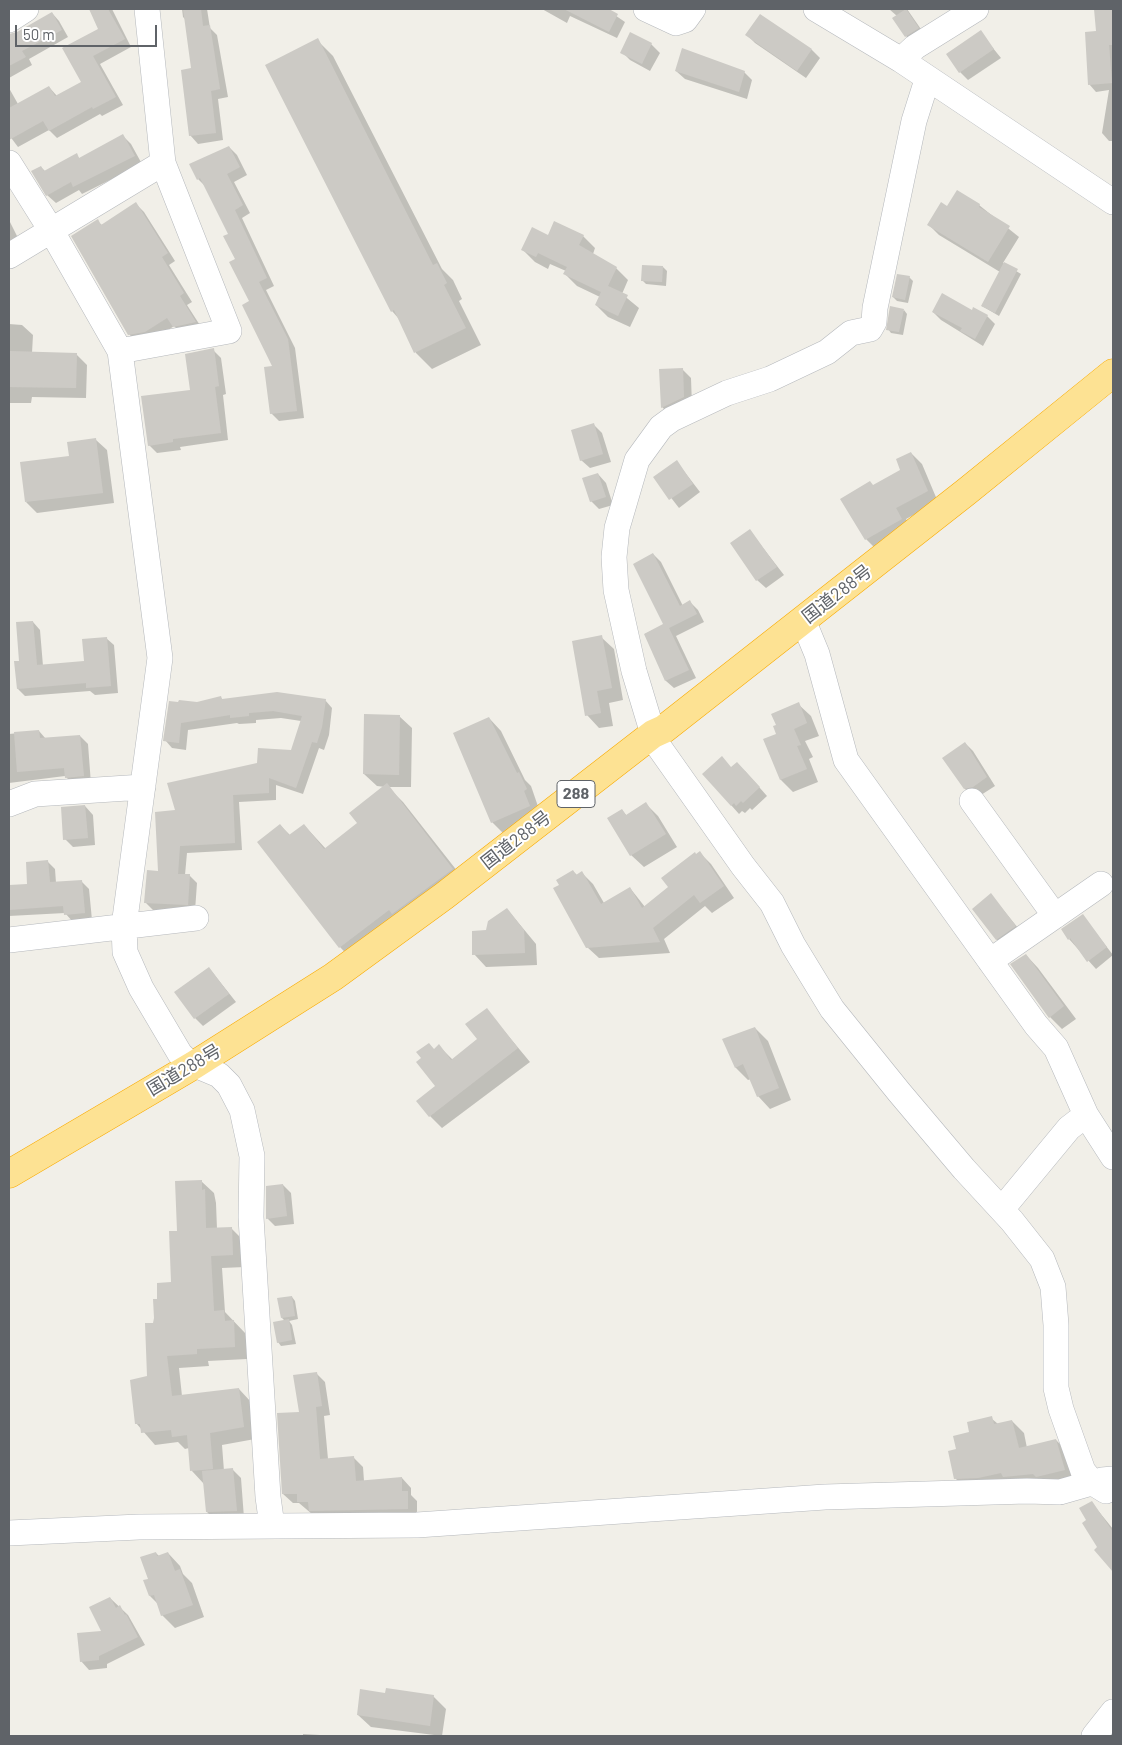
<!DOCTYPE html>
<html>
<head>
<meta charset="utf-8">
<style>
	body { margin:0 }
	#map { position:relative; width:1122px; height:1745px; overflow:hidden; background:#f1efe8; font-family:Barlow,sans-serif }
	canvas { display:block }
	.frame { position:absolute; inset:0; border:10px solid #5f6368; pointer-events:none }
	.scale { position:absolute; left:15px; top:25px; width:142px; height:22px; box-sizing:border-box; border:2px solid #5f6368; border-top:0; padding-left:6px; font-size:15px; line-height:18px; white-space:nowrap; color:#5f6368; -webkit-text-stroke:4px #fff; paint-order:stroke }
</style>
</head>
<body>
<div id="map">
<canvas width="1122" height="1745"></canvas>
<div class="frame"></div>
<div class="scale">50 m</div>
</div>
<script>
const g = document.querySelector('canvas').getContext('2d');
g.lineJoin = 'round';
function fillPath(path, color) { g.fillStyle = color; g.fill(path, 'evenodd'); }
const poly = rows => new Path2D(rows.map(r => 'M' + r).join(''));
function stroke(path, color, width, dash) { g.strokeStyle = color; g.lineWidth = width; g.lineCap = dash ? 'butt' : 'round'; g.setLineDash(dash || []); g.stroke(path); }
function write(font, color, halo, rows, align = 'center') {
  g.font = font + ' Barlow,"Noto Sans JP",sans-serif'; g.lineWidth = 4; g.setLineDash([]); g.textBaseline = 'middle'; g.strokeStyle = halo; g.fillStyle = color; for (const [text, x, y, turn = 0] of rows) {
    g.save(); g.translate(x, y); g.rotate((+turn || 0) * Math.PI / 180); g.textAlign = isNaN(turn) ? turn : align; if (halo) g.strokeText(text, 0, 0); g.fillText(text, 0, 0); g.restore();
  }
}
const shadow = poly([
	[90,9,112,9,131,47,100,64,123,105,102,116,100,114,57,138,49,130,18,147,9,135,9,88,18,104,49,87,57,96,82,82,100,29],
	[182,9,207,9,210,28,217,35,228,97,218,99,223,140,198,144,190,135,193,69,186,20,183,17],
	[542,9,606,9,625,22,617,38,570,16,567,23],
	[889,9,907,9,925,35,913,43,906,36,897,16],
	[1095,9,1113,9,1113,141,1109,141,1102,133,1109,90,1096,92,1089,84,1097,33],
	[52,13,59,21,68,37,29,59,32,65,9,78,9,34,17,34],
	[760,16,812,50,820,58,806,78,755,43,747,35],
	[980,32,1001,58,968,80,960,72],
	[631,34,651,44,660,53,650,71,630,60,622,52],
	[317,40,333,56,442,269,453,280,462,299,459,301,481,345,432,369,416,353,399,319,392,311],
	[676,71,744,72,752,80,747,99,685,79],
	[123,136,131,144,142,164,82,194,79,190,56,203,47,195,41,167,46,172,76,155,80,159],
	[229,147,237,155,247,175,234,182,250,213,242,218,274,286,266,290,295,348,304,418,279,421,271,413,274,367,229,234,206,187,198,179],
	[136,204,144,212,175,261,169,265,192,302,187,305,203,330,182,334,174,326,154,340,137,343,129,334,97,221,102,225],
	[979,205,1019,237,1003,263,1021,274,999,316,982,306,1000,272,939,235,929,225,948,207],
	[9,220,19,240,9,245],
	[555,223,583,236,595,248,593,254,616,268,628,280,622,294,639,308,630,327,608,317,596,305,600,297,577,286,565,274,566,271,550,264,548,269,535,262,523,250,548,236],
	[663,267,667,271,666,286,646,284,642,280],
	[909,277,913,281,908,303,897,301,893,297],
	[904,310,907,314,903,335,891,333,888,329],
	[972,311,987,316,995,324,983,346,941,320,933,312],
	[9,324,22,325,33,335,32,353,76,354,87,365,86,398,32,397,31,403,9,403],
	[213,350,221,358,226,394,223,395,228,440,180,447,181,450,157,453,149,445,191,391],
	[683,370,691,378,692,406,670,415,662,407],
	[594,425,602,433,611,462,590,468,581,460],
	[96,440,107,450,114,503,37,513,26,502,70,457],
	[911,453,922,464,938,502,906,519,912,530,877,550,866,539,873,486,902,471],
	[677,462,700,492,679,508,655,477],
	[598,474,606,483,613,505,599,509,591,501],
	[750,531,784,575,766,588,757,580],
	[653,554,661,562,683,606,690,602,698,610,704,622,676,636,696,678,674,688,666,681,645,634,665,624],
	[33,622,40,630,43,666,85,663,106,638,114,645,118,693,95,695,90,691,25,696,18,689,20,662],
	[601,637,614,649,623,700,609,703,613,726,599,728,587,715],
	[221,698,223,700,325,700,332,708,329,735,324,750,319,748,303,794,276,785,276,800,239,802,242,850,187,853,185,875,189,875,197,883,195,911,153,910,146,903,160,872,176,812,258,764,292,752,301,721,281,718,256,720,256,723,239,724,237,723,188,730,186,750,172,748,165,740,197,703],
	[798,704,811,716,819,736,805,741,813,757,809,759,818,782,793,792,781,780,764,740,778,734],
	[399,716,412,728,411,787,388,787,403,802,469,886,356,964,340,947,259,842,280,825,291,836,304,825,326,849,359,823,385,787,377,786,364,774],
	[489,718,501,731,525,780,531,786,542,818,505,835,492,822],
	[39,731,46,739,80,736,88,744,91,784,74,785,65,776,9,783,9,734],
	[965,743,973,751,995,786,981,795,973,797,965,789],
	[731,768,745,771,767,796,752,810,750,808,745,813,742,811,739,814,731,805],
	[646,804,658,816,677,847,644,867,631,855,622,810,627,816],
	[85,806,93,815,95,845,73,847,65,839],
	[700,853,711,864,734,898,712,913,705,906,664,939,670,953,599,958,587,947,560,885,573,871,578,876,582,873,593,884,604,903,630,888,645,907,670,887],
	[48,862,55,869,56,883,81,881,89,889,92,920,73,922,65,913,9,916,9,886,29,885],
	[991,895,1023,934,1005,947,996,939],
	[507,909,536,944,537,965,486,967,474,954,487,931],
	[1083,916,1113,955,1096,969,1069,939],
	[1026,955,1038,968,1076,1019,1062,1029,1050,1017],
	[209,968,236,1002,203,1026,195,1018],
	[486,1009,530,1062,442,1128,430,1116,436,1086,434,1050,439,1046,453,1060,479,1039],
	[755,1028,768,1041,791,1100,770,1109,758,1096,751,1079,748,1080,736,1068,724,1040],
	[201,1181,214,1193,216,1203,217,1229,231,1228,244,1241,245,1267,222,1268,225,1312,246,1334,247,1359,208,1361,209,1366,179,1368,182,1396,239,1389,251,1402,255,1439,222,1445,224,1471,233,1470,241,1478,244,1518,215,1520,207,1512,204,1484,192,1471,189,1448,185,1449,178,1442,155,1445,136,1423,148,1377,159,1300,172,1283,179,1232],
	[283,1185,291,1193,294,1224,275,1226,267,1218],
	[292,1297,295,1301,298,1319,289,1321,292,1325,296,1344,281,1346,278,1342,285,1321,282,1318],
	[316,1373,325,1382,330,1415,324,1416,328,1459,354,1458,363,1467,364,1481,402,1478,411,1488,411,1495,417,1501,417,1518,319,1520,299,1503,293,1503,283,1494,300,1413],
	[991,1418,998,1424,1012,1421,1024,1433,1027,1448,1056,1440,1068,1452,1076,1482,967,1490,955,1478,958,1450,971,1433],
	[1092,1503,1113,1529,1113,1568,1096,1550,1099,1548,1088,1521],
	[156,1553,159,1556,168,1553,180,1566,183,1574,192,1583,204,1617,175,1628,162,1615,159,1605,150,1596,149,1580],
	[110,1598,128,1615,145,1645,107,1664,107,1668,89,1670,81,1661,102,1632],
	[386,1694,433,1696,446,1709,442,1736,371,1727,358,1715],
	[303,1734,320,1735,321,1736,303,1736]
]);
const building = poly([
	[89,9,108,9,125,39,93,56,116,97,93,109,92,107,49,131,43,121,9,140,9,108,49,86,55,96,81,82,62,48,98,29],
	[183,9,201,9,203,26,210,25,220,89,211,91,216,133,189,136,181,70,191,68],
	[564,9,609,9,618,14,609,32],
	[906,9,919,28,905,37,892,18],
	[1094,9,1113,9,1113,45,1109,45,1112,83,1088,85,1085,32,1096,31],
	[52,12,62,30,22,51,26,57,9,66,9,34,17,32],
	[760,14,812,49,797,71,745,35],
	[981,30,994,49,959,73,946,54],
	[630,32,652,43,642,64,620,53],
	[318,38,433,265,437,263,447,283,444,285,466,328,414,353,394,310,391,312,265,65],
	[682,48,745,71,739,92,675,71],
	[123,134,135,156,73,187,71,182,46,196,31,171,41,166,44,171,77,153,79,158],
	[229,146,240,167,227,174,243,205,235,210,267,278,259,282,288,339,297,411,270,414,264,367,272,366,242,305,249,301,229,262,235,259,223,236,228,234,200,178,197,180,189,164],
	[957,190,980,204,979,207,1010,226,988,262,927,225,941,202,947,206],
	[136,202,168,253,162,257,184,293,180,296,196,322,173,327,167,318,145,332,128,335,71,236,98,219,101,225],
	[554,221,584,235,579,245,617,267,608,286,628,295,618,316,595,305,601,292,563,274,567,267,538,253,536,257,521,250,532,227,548,235],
	[1004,262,1018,269,995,313,981,306],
	[642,265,663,266,662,282,641,281],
	[897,274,910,276,905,300,892,297],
	[942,293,972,310,973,307,988,315,975,339,960,331,962,328,932,312],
	[890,306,904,309,899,332,886,330],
	[214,348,219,386,215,387,221,433,173,439,173,442,148,446,141,396,190,390,185,354],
	[9,351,77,353,76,388,9,387],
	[683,368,684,397,661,408,659,369],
	[594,423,603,454,580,461,571,430],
	[96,438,103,493,25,502,20,462,69,456,67,442],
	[911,452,928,491,896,508,902,519,865,540,840,499,870,481,873,485,900,470,896,459],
	[677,460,693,484,669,500,653,477],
	[598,473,606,497,590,502,582,478],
	[750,529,777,567,756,581,730,543],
	[653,553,680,606,690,600,697,614,669,628,689,670,665,681,644,634,663,624,633,564],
	[33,621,37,665,84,661,82,639,107,637,111,686,86,688,86,683,17,689,14,661,19,661,16,622],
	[602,635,612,688,597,691,601,713,585,716,572,641],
	[277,692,326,699,322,727,317,743,312,742,296,788,269,778,269,793,233,795,235,843,180,846,178,874,190,874,188,905,144,903,147,870,158,871,155,812,175,810,167,783,257,763,258,748,291,750,302,716,273,711,249,713,249,716,230,718,230,715,181,723,179,743,163,741,169,701,178,702,179,700,197,702,221,696,222,699],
	[799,702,807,723,794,729,801,745,797,746,807,769,780,780,763,739,776,734,773,726,776,725,771,714],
	[364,714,400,715,399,775,363,774],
	[489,717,517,773,519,772,527,789,524,791,530,806,491,823,453,733],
	[39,730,40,738,80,735,84,776,65,778,64,768,17,772,14,732],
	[965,742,987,777,973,787,964,789,942,758],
	[722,756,731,767,737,762,760,787,743,803,741,801,736,806,734,803,731,806,702,774],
	[387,783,453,869,392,914,389,910,339,948,257,842,280,824,289,835,304,824,324,849,357,823,349,813],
	[646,802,666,834,630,856,607,818,622,809,626,815],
	[85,805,88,838,63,840,61,807],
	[700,851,724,886,700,903,694,895,653,928,660,942,586,948,553,888,559,885,556,880,573,870,576,875,582,871,601,904,630,887,642,908,668,887,661,878,695,852,696,854],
	[48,860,50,882,82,880,85,913,64,915,63,906,9,910,9,885,27,884,26,862],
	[991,893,1016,926,996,940,972,909],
	[507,908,524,930,525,953,472,955,472,931,486,930,488,921],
	[1083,914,1107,947,1087,962,1070,938,1068,940,1061,929],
	[1026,954,1064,1006,1049,1018,1010,964],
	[209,967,229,994,194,1019,174,992],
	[487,1008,518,1048,429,1117,416,1101,435,1086,416,1062,421,1058,416,1052,429,1043,434,1049,439,1044,451,1060,477,1039,465,1024],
	[755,1027,779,1088,757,1097,743,1064,735,1068,722,1039],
	[202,1180,202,1190,205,1189,206,1228,232,1227,233,1255,211,1256,214,1311,224,1310,225,1321,234,1320,235,1347,197,1349,197,1354,167,1356,172,1396,239,1388,244,1427,210,1433,213,1469,190,1471,187,1435,172,1437,171,1430,141,1433,140,1424,135,1424,130,1380,147,1376,145,1323,153,1323,154,1318,153,1299,157,1299,157,1283,171,1282,169,1231,177,1231,175,1181],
	[283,1184,287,1216,266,1219,266,1186],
	[292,1296,295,1316,281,1318,277,1298],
	[289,1319,292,1340,277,1343,273,1322],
	[317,1372,322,1406,316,1407,320,1459,354,1456,356,1481,402,1477,402,1491,408,1491,408,1509,309,1511,308,1502,297,1502,297,1494,282,1494,277,1413,299,1412,293,1375],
	[992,1416,994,1424,1012,1420,1019,1448,1056,1439,1065,1470,1036,1477,1033,1474,1003,1477,1001,1473,978,1478,954,1479,948,1451,956,1449,953,1436,969,1432,967,1422],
	[233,1468,237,1511,206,1512,202,1471],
	[1092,1501,1113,1532,1113,1572,1094,1550,1097,1547,1082,1523,1086,1520,1079,1508],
	[156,1552,157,1556,168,1552,175,1571,180,1569,193,1605,161,1616,154,1595,149,1596,143,1580,148,1579,140,1557],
	[110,1597,116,1608,120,1605,125,1615,126,1614,138,1637,99,1656,99,1660,80,1662,77,1633,101,1631,89,1607],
	[386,1688,434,1695,430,1726,357,1715,360,1689,385,1693]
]);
const minor = poly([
	[646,9,676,23,685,20,693,9],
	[816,9,901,60,1113,202],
	[9,20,26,9],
	[901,60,915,47,976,9],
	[9,163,51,230,120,351,160,658,124,926,125,952,141,988,180,1054,188,1062,219,1075,229,1085,242,1110,252,1156,251,1217,268,1497,272,1526],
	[9,256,163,163],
	[120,351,229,331,163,163,147,9],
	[803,620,817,654,846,760,1036,1025,1056,1048,1086,1115,1113,1157],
	[653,734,634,671,616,590,614,557,617,528,637,460,661,427,672,419,727,393,770,379,827,352,851,333,870,329,874,322,875,308,914,121,927,80],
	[659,747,743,866,772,903,793,945,832,1009,899,1092,964,1169,1012,1221,1042,1259,1053,1287,1056,1325,1056,1388,1061,1409,1083,1471,1093,1483,1106,1491],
	[972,801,1055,916],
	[9,804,35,794,143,787],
	[9,940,196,918],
	[990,961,1101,884],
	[1002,1209,1069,1128,1086,1115],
	[9,1533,139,1527,417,1525,825,1497,1027,1491,1060,1492,1102,1480,1113,1479],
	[1094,1736,1113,1712]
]);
const highway = poly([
	[9,1174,194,1065,333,977,444,896,653,734,664,729,966,492,1113,373]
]);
const shields = [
	[576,794,38]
];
const shieldNames = [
	["288",576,794]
];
const streetNames = [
	["国道288号",837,594,-38],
	["国道288号",516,840,-38],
	["国道288号",184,1070,-31]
];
fillPath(shadow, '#0003');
fillPath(building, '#cccac5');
stroke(minor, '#b5b8bc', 26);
stroke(highway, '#f9ab00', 29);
stroke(minor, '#fff', 25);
stroke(highway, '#fde293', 28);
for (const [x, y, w] of shields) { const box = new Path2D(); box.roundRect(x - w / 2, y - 13.5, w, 27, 4); g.fillStyle = '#fff'; g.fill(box); stroke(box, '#5f6368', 1); }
write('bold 16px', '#5f6368', null, shieldNames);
write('18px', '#5f6368', '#fff', streetNames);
</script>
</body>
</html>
